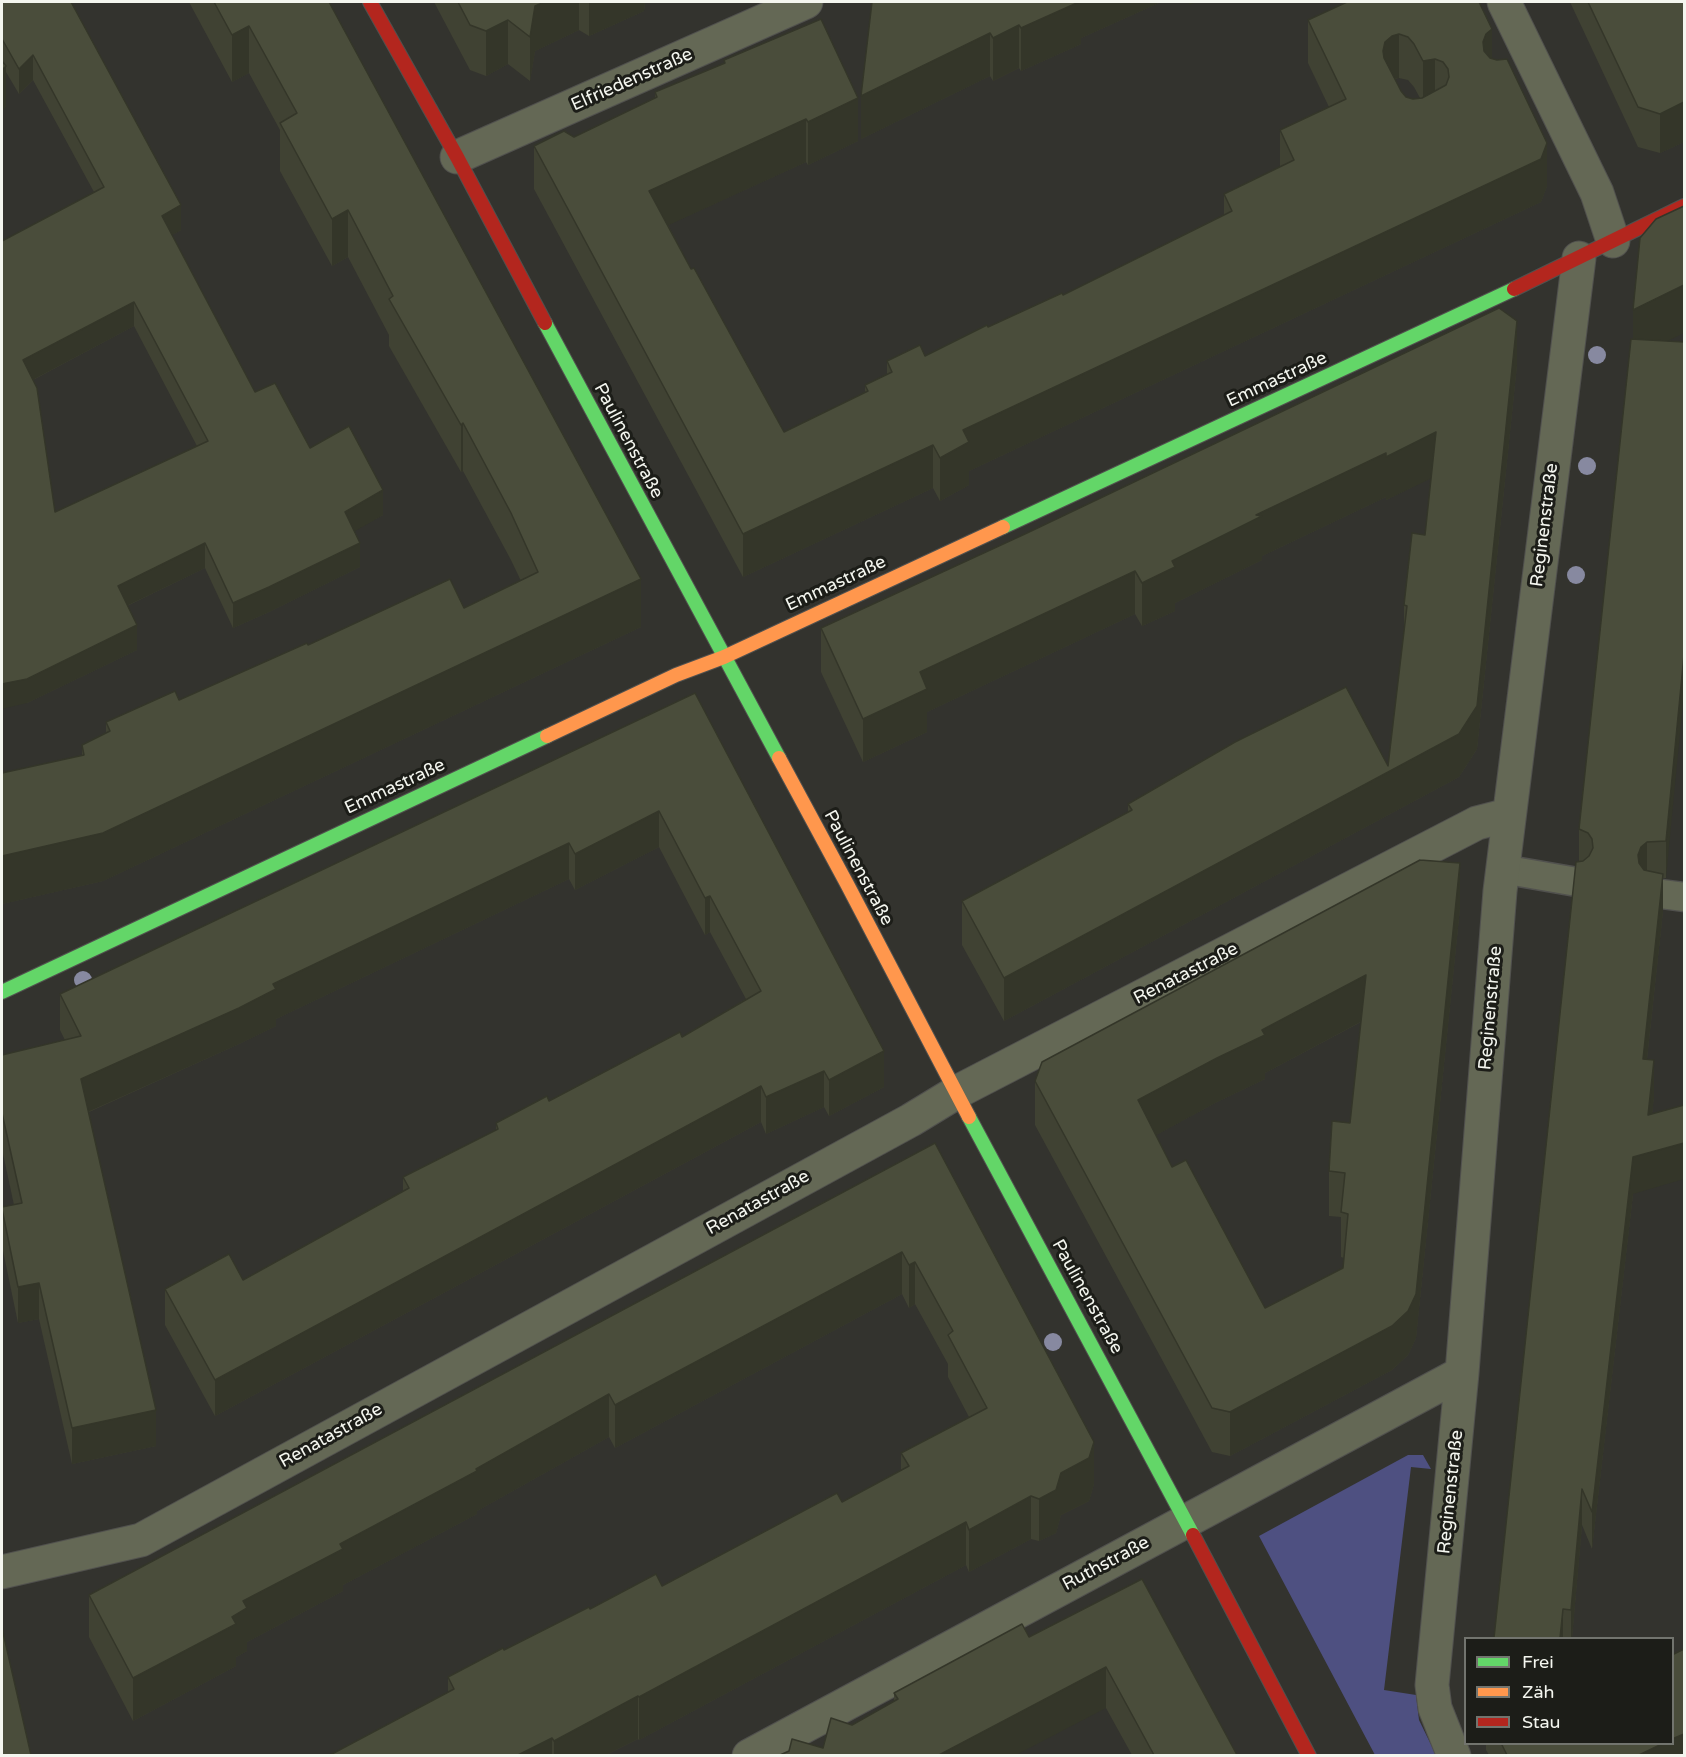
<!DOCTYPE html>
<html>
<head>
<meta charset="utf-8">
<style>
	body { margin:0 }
	#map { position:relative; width:1686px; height:1757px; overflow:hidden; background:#33332e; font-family:"Varela Round",sans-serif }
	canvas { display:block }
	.frame { position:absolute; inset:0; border:3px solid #f4f6ef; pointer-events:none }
	.legend { position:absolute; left:1464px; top:1637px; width:210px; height:108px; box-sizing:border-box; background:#1c1d18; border:2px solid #72746e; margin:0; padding:8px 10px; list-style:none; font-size:18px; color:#f4f6ef }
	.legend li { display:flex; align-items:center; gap:12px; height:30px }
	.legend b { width:30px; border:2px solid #72746e }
</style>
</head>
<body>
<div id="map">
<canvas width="1686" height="1757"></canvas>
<div class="frame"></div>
<ul class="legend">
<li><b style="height:8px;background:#63d668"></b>Frei</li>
<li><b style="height:8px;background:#ff974d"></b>Zäh</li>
<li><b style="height:8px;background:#b3261e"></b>Stau</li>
</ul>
</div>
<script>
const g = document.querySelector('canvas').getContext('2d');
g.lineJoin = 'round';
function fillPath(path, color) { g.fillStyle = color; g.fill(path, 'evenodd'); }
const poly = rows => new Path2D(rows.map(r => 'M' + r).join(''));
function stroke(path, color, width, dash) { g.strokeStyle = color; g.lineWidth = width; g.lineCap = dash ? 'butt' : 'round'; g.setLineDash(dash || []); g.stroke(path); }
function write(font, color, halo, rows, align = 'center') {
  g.font = font + ' "Varela Round",sans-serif'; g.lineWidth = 6; g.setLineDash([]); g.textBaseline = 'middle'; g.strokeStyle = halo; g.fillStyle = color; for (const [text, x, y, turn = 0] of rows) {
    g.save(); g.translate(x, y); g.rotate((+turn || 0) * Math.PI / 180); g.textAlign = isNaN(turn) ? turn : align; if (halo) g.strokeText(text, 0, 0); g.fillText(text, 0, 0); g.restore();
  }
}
const green = poly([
	[1408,1455,1423,1455,1431,1469,1411,1467,1384,1690,1416,1695,1419,1720,1436,1755,1375,1755,1259,1536]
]);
const lane = poly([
	[1502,869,1577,882],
	[1654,893,1684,897]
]);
const street = poly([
	[1504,2,1597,193,1613,241],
	[457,157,806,2],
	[2,1572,141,1540,911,1120,957,1092,1477,823,1508,815],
	[749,1756,1462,1373],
	[1454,1756,1435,1708,1432,1685,1462,1373,1500,891,1579,258]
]);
const fast = poly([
	[545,323,779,758],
	[1003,527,1514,289],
	[2,992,547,736],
	[969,1117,1193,1535]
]);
const slow = poly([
	[547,736,676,675,724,657,1003,527],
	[779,758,847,884,969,1117]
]);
const jam = poly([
	[370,2,457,157,545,323],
	[1514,289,1684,206],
	[1193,1535,1309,1756]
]);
const trees = [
	[1597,355],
	[1587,466],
	[1576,575],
	[83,980],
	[1053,1342]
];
const wall = poly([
	[2,2,181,230,172,235,255,392,310,448,383,515,354,531,360,567,269,612,233,628,205,568,127,606,137,650,27,703,2,241,94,192,33,80,19,94,6,72,6,106,2,111],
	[134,326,197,446,55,512,33,380],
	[189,2,329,2,641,627,103,881,2,904,2,773,82,755,82,745,106,733,106,722,179,700,308,645,464,608,521,581,511,560,463,471,461,472,389,346,389,335,348,257,332,266,280,171,280,130,249,73,232,82],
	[434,2,648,2,645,2,644,11,589,36,579,30,535,51,530,81,508,64,486,76,470,70],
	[872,2,1161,2,1081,38,1081,44,1021,71,1019,68,993,81,990,76,861,139],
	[1347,2,1492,58,1547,186,1541,202,969,471,969,485,940,501,933,488,743,577,534,189,534,146,574,137,655,98,655,92,724,63,724,60,858,141,808,165,806,162,668,225,691,269,784,432,865,392,865,385,887,375,887,361,925,356,1063,295,1224,215,1224,194,1280,167,1280,130,1329,107,1308,63,1308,20],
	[1399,78,1408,80,1414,87,1420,98,1413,99,1406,97,1401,91,1394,79],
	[1570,2,1684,2,1684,142,1660,153,1638,147],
	[1633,339,1667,341,1666,878,1663,878,1663,911,1647,1059,1654,1097,1652,1114,1633,1194,1592,1549,1582,1525,1572,1638,1494,1638,1579,861,1579,829],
	[1517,365,1477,749,1459,777,1004,1021,962,945,962,901,1128,812,1128,804,1388,766,1404,631,1404,605,1425,535,1431,478,1386,500,1386,497,1262,556,1262,560,1175,603,1175,611,1142,626,1135,614,927,712,927,732,863,762,821,672,821,628],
	[695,693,884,1087,829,1116,824,1107,766,1134,761,1122,215,1416,165,1325,165,1289,243,1280,403,1191,403,1177,496,1130,496,1123,549,1101,682,1037,746,999,710,932,705,935,659,847,575,890,569,879,276,1019,276,1026,239,1044,89,1112,156,1446,72,1464,39,1319,18,1323,2,1246,2,1207,14,1205,2,1149,2,1055,65,1040,60,1030,60,994],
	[1460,908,1416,1338,1408,1355,1392,1370,1230,1456,1212,1452,1035,1125,1035,1081],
	[1361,1022,1350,1123,1329,1171,1329,1216,1341,1217,1341,1257,1344,1258,1343,1268,1265,1308,1172,1167,1156,1135,1217,1102,1265,1079,1265,1073],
	[935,1143,1094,1484,1089,1501,1061,1515,1056,1533,1039,1541,1031,1539,969,1572,966,1565,639,1740,638,1739,606,1755,330,1755,448,1693,448,1677,590,1609,662,1586,842,1502,901,1470,901,1453,969,1417,948,1377,948,1364,915,1304,909,1308,902,1294,615,1448,609,1437,477,1511,477,1514,343,1585,343,1591,247,1642,247,1651,236,1657,236,1666,133,1721,89,1637,89,1595],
	[1142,1579,1237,1755,1132,1755,1106,1708,823,1748,852,1725,894,1701,894,1693,1029,1637],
	[1486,1743,1672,1743,1684,1755,1489,1755,1486,1750]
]);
const shadedWall = poly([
	[545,2,579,2,579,30,535,51,530,81,530,37,535,6],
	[589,2,648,2,645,2,644,11,589,36],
	[1079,2,1161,2,1081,38,1081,44,1021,71,1021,28],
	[1189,2,1197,2,1189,5],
	[508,20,508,64,486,76,486,31],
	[1019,25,1019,68,993,81,993,38],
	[249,26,249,73,232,82,232,35],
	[1492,29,1492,72,1483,85,1483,42,1486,34],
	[990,33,990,76,861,139,861,96],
	[1399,34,1399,78,1392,79,1383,94,1383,51,1385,42,1392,36],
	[33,55,33,80,19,94,19,69],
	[1435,59,1435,102,1423,105,1423,61],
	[6,66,6,106,2,111,2,70],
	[858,98,858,141,808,165,808,122],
	[1684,102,1684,142,1660,153,1660,114],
	[806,119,806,162,649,234,649,191],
	[1547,143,1547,186,1541,202,969,471,969,485,940,501,940,458,963,430],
	[181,205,181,230,162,241,162,216],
	[348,210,348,257,332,266,332,219],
	[1684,285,1684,333,1633,358,1633,310],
	[134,302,134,326,23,385,23,360],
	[1517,321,1517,365,1477,749,1459,777,1004,1021,1004,978,1459,734],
	[463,423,463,471,461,472,461,425],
	[1436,432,1436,476,1386,500,1386,497,1262,556,1262,560,1175,603,1175,611,1142,626,1142,583,1172,561,1256,515,1386,453],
	[933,445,933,488,743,577,743,534],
	[383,490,383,515,345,537,345,512],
	[205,543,205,568,118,610,118,586],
	[360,543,360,567,269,612,233,628,233,603],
	[1135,571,1135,614,927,712,927,732,863,762,863,719,920,672],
	[641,579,641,627,103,881,2,904,2,856],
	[137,625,137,650,27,703,2,709,2,684],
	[1684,655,1684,692,1666,878,1666,841],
	[659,811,659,847,575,890,575,854],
	[1647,842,1647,878,1641,883,1638,855,1641,847],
	[569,843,569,879,276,1019,276,1026,239,1044,81,1115,81,1079,273,984],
	[1460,863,1460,908,1416,1338,1408,1355,1392,1370,1230,1456,1230,1412,1392,1326],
	[1663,874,1663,911,1643,1095,1643,1059],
	[710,896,710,932,705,935,705,898],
	[1366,975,1366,1019,1265,1073,1265,1079,1217,1102,1138,1145,1138,1100,1262,1030],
	[884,1051,884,1087,829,1116,829,1080],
	[1654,1060,1654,1097,1648,1152,1648,1115],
	[824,1071,824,1107,766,1134,766,1097],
	[761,1086,761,1122,215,1416,215,1380],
	[1684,1143,1684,1179,1633,1194,1592,1549,1592,1512,1633,1157],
	[902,1252,902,1294,615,1448,615,1405],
	[915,1262,915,1304,909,1308,909,1265],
	[39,1283,39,1319,18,1323,18,1287],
	[609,1394,609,1437,477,1511,477,1514,343,1585,343,1591,247,1642,247,1651,236,1657,236,1666,133,1721,133,1678,232,1617,243,1601,340,1544],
	[156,1410,156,1446,72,1464,72,1428],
	[1094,1442,1094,1484,1089,1501,1061,1515,1056,1533,1039,1541,1039,1499,1061,1473],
	[1582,1489,1582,1525,1572,1638,1571,1638,1571,1610],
	[1031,1496,1031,1539,969,1572,969,1530],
	[966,1522,966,1565,639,1740,639,1697],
	[1563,1609,1563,1638,1560,1638],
	[1106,1667,1106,1708,1016,1755,939,1755],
	[638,1696,638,1739,606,1755,554,1755,554,1741],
	[1684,1734,1684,1755,1639,1755,1664,1743,1672,1743,1672,1739],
	[552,1738,552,1755,518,1755]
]);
const building = poly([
	[2,2,71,2,181,205,162,216,255,392,275,383,310,448,349,426,383,490,345,512,360,543,269,587,233,603,205,543,118,586,137,625,27,679,2,684,2,241,104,187,33,55,19,69,2,39,2,2],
	[134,302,208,441,55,512,37,388,23,360,134,302],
	[214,2,329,2,641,579,103,833,2,856,2,773,84,755,82,745,110,731,106,722,175,691,179,700,307,643,308,645,450,579,464,608,538,572,511,513,463,423,461,425,389,299,393,296,348,210,332,219,280,123,297,113,249,26,232,35,214,2],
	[458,2,545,2,535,6,530,37,508,20,486,31,470,25,458,2],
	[872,2,1079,2,1021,28,1019,25,993,38,990,33,861,96,872,2],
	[1347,2,1479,2,1492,29,1486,34,1483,42,1484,51,1490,58,1497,60,1507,59,1547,143,1541,159,963,430,969,442,940,458,933,445,743,534,534,146,564,131,574,137,657,97,655,92,725,63,724,60,821,19,858,98,808,122,806,119,649,191,691,269,694,268,784,432,868,391,865,385,892,372,887,361,920,345,925,356,987,325,988,327,1062,293,1063,295,1232,211,1224,194,1294,160,1280,130,1346,99,1308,20,1347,2],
	[1399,34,1408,37,1414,44,1423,61,1435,59,1443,62,1448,69,1449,77,1446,85,1422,98,1413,99,1406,97,1401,91,1384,58,1383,51,1385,42,1392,36,1399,34],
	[1588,2,1684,2,1684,102,1660,114,1638,107,1588,2],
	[2,61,6,66,2,70,2,61],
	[1684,206,1684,285,1633,310,1640,238,1656,219,1684,206],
	[1499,308,1517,321,1477,706,1459,734,1004,978,962,901,1132,810,1128,804,1235,742,1346,687,1388,766,1407,606,1404,605,1412,533,1425,535,1436,432,1386,457,1386,453,1256,515,1262,516,1172,561,1175,567,1142,583,1135,571,920,672,927,689,863,719,821,628,1027,533,1499,308],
	[1631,339,1684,342,1684,655,1666,841,1647,842,1641,847,1638,855,1639,863,1644,870,1663,874,1643,1059,1654,1060,1648,1115,1684,1105,1684,1143,1633,1157,1592,1512,1582,1489,1571,1610,1563,1609,1560,1638,1494,1638,1576,862,1583,861,1589,856,1593,848,1592,839,1588,833,1579,829,1631,339],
	[695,693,884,1051,829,1080,824,1071,766,1097,761,1086,215,1380,165,1289,229,1254,243,1280,409,1188,403,1177,498,1129,496,1123,547,1096,549,1101,680,1032,682,1037,761,991,710,896,705,898,659,811,575,854,569,843,273,984,276,989,239,1008,81,1079,156,1410,72,1428,39,1283,18,1287,2,1209,2,1207,22,1203,2,1113,2,1055,81,1036,60,994,695,693],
	[1420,860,1460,863,1416,1294,1408,1311,1392,1326,1230,1412,1212,1408,1035,1081,1042,1062,1420,860],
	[1366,975,1350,1123,1332,1121,1329,1171,1345,1173,1341,1212,1348,1214,1343,1268,1265,1308,1186,1160,1172,1167,1138,1100,1217,1058,1265,1035,1262,1030,1366,975],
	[935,1143,1094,1442,1089,1458,1061,1473,1056,1490,1039,1499,1031,1496,969,1530,966,1522,639,1697,638,1696,554,1741,552,1738,518,1755,330,1755,454,1689,448,1677,503,1648,504,1650,589,1607,590,1609,656,1574,662,1586,837,1493,842,1502,909,1466,901,1453,987,1408,948,1335,953,1331,915,1262,909,1265,902,1252,615,1405,609,1394,476,1469,477,1471,340,1544,343,1549,243,1601,247,1608,232,1617,236,1624,133,1678,89,1595,935,1143],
	[1142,1579,1237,1755,1154,1755,1106,1667,939,1755,780,1755,789,1751,792,1739,823,1748,831,1718,852,1725,898,1699,894,1693,1022,1624,1029,1637,1142,1579],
	[2,1628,31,1755,2,1755,2,1628],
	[1684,1649,1684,1734,1672,1739,1672,1655,1684,1649],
	[1501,1743,1664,1743,1639,1755,1507,1755,1501,1743]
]);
const streetNames = [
	["Elfriedenstraße",632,80,-24],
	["Emmastraße",1277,380,-25],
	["Paulinenstraße",628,441,62],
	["Reginenstraße",1545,525,-83],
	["Emmastraße",836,584,-25],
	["Emmastraße",395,787,-25],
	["Paulinenstraße",858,868,62],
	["Renatastraße",1186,974,-27],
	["Reginenstraße",1491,1008,-85],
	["Renatastraße",758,1203,-29],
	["Paulinenstraße",1087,1297,61],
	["Renatastraße",331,1436,-29],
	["Reginenstraße",1451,1492,-84],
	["Ruthstraße",1106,1564,-28]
];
fillPath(green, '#4e5081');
stroke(lane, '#51514e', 31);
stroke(street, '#51514e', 35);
stroke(fast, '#51514e', 16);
stroke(slow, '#51514e', 16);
stroke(jam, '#51514e', 16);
stroke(lane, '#646855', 28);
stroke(street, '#646855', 33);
stroke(fast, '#63d668', 14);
stroke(slow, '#ff974d', 14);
stroke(jam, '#b3261e', 14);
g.fillStyle = '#8789a0';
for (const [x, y] of trees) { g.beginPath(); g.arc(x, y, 9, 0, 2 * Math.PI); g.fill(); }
fillPath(wall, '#404233');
fillPath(shadedWall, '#343629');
fillPath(building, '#4a4d3b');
stroke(building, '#343629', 1.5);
write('18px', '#f4f6ef', '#1c1d18', streetNames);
</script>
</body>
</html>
